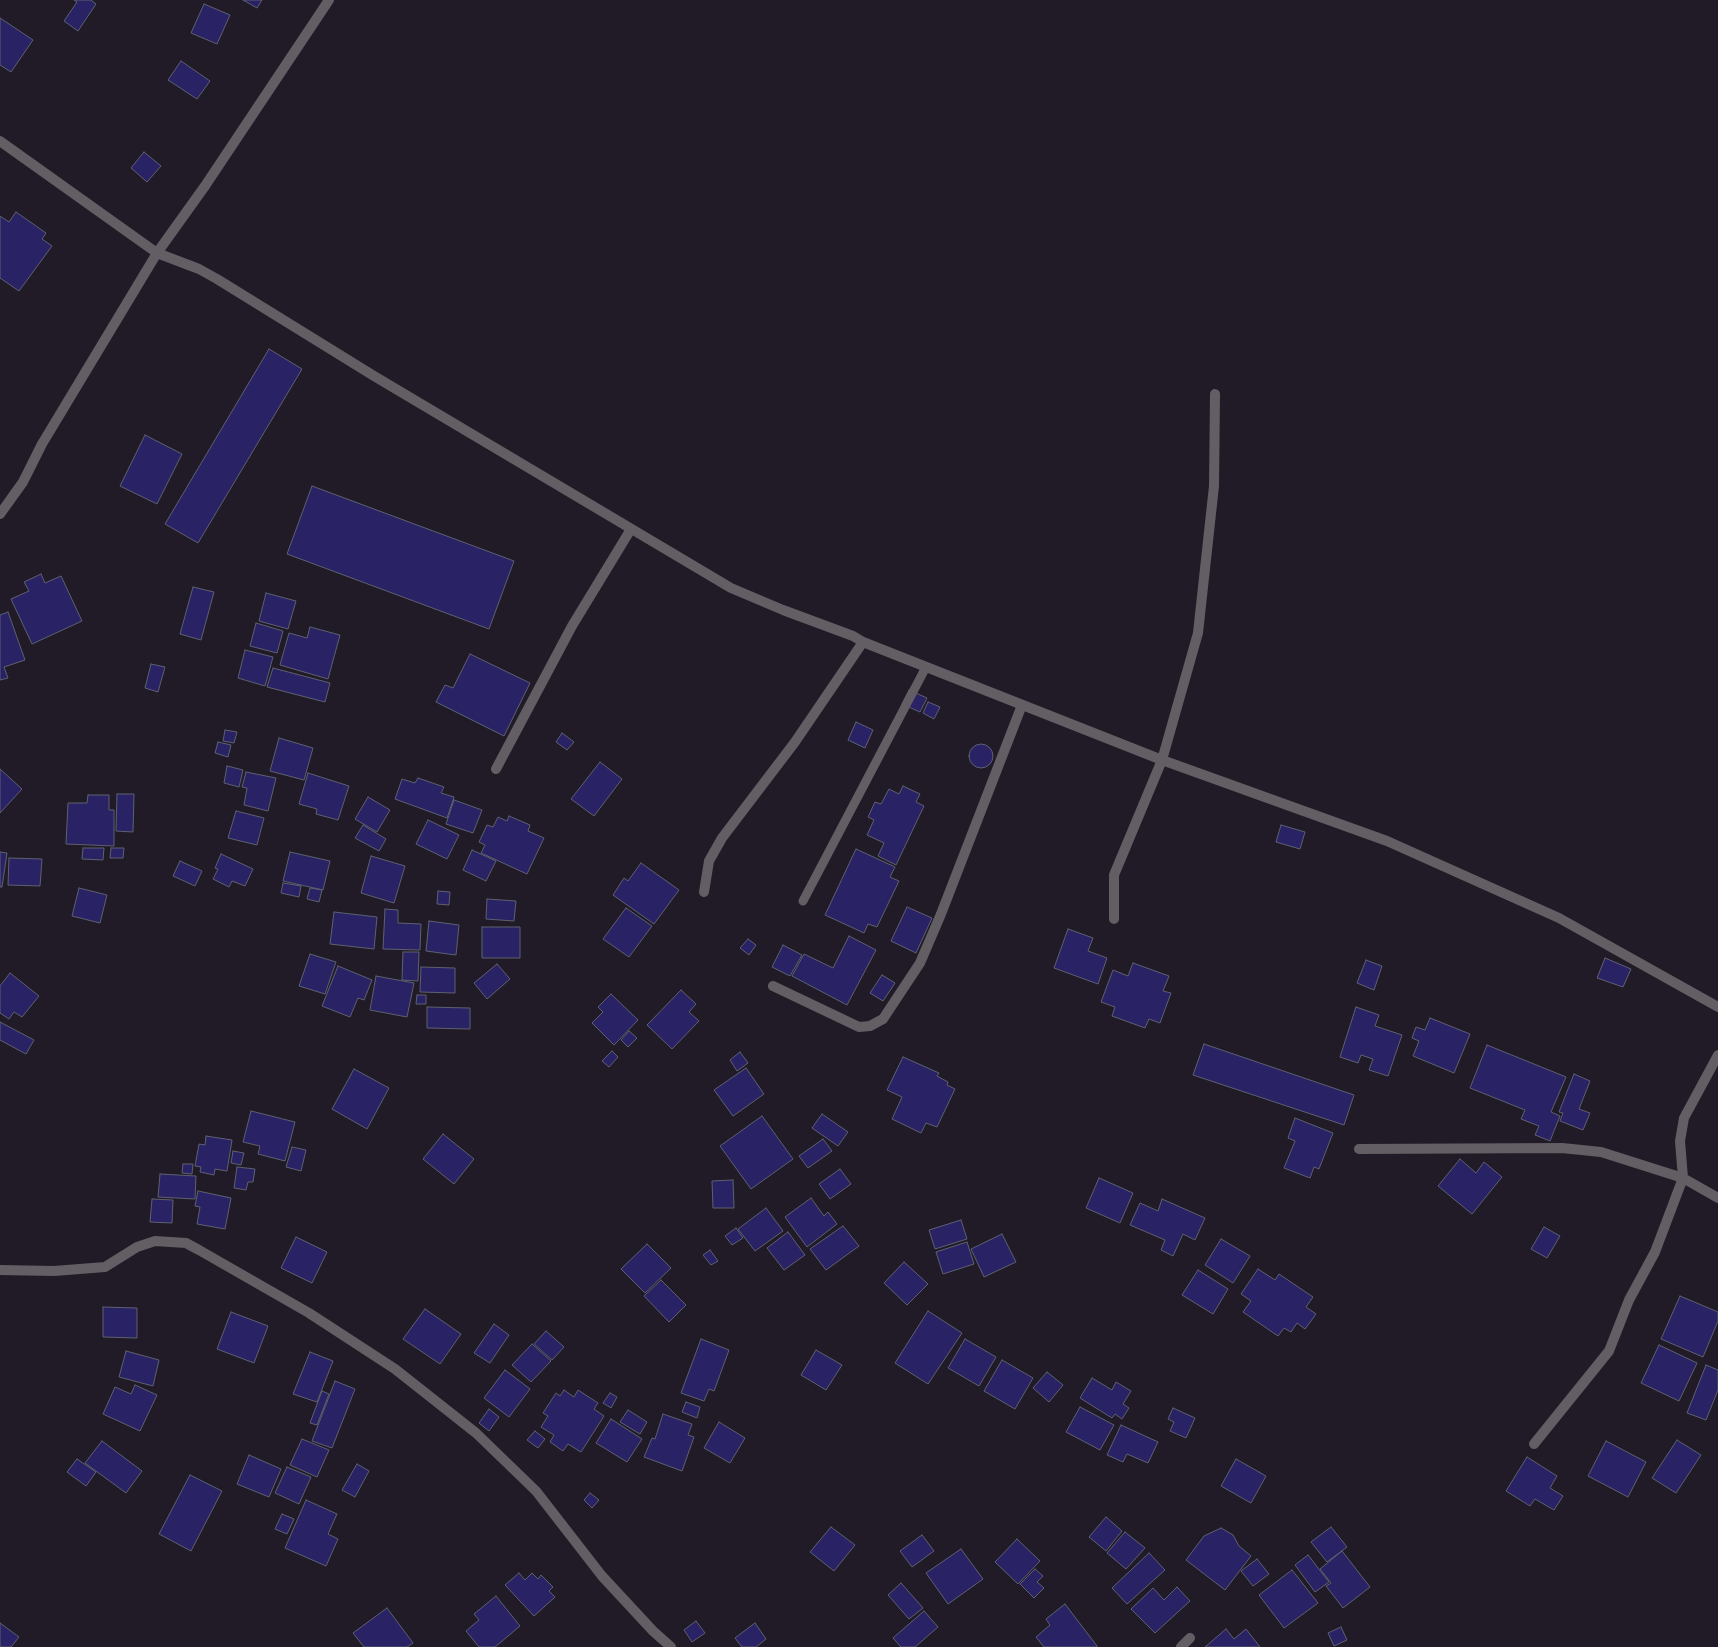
<!DOCTYPE html>
<html>
<head>
<meta charset="utf-8">
<style>
	body { margin:0 }
	canvas { display:block; background:#201b27 }
</style>
</head>
<body>
<canvas width="1718" height="1647"></canvas>
<script>
const g = document.querySelector('canvas').getContext('2d');
g.lineJoin = 'round';
function fillPath(path, color) { g.fillStyle = color; g.fill(path, 'evenodd'); }
const poly = rows => new Path2D(rows.map(r => 'M' + r).join(''));
function stroke(path, color, width, dash) { g.strokeStyle = color; g.lineWidth = width; g.lineCap = dash ? 'butt' : 'round'; g.setLineDash(dash || []); g.stroke(path); }
const building = poly([
	[74,0,91,0,96,4,78,31,64,21,77,2,74,0],
	[243,0,262,0,257,8,243,0],
	[204,4,230,15,217,44,191,33,204,4],
	[0,18,33,40,11,72,0,65,0,18],
	[181,61,210,81,197,99,168,80,181,61],
	[144,152,161,166,147,182,131,168,144,152],
	[16,212,46,233,42,239,52,246,19,291,0,278,0,216,9,222,16,212],
	[269,349,302,369,198,543,165,524,269,349],
	[145,435,182,454,157,504,120,486,145,435],
	[312,486,514,561,489,629,287,554,312,486],
	[41,574,45,583,61,576,82,621,32,644,11,599,29,591,24,582,41,574],
	[193,587,214,592,201,640,180,634,193,587],
	[266,593,296,601,288,629,259,621,266,593],
	[8,612,25,660,4,667,8,678,0,680,0,615,8,612],
	[256,623,283,631,277,653,250,646,256,623],
	[310,627,340,635,328,679,280,665,289,633,307,638,310,627],
	[245,650,273,657,265,686,238,678,245,650],
	[470,654,530,683,504,736,436,702,445,685,453,688,470,654],
	[151,664,165,667,158,692,145,688,151,664],
	[273,668,330,683,325,702,267,687,273,668],
	[909,690,927,698,920,712,902,704,909,690],
	[928,702,940,707,934,719,923,713,928,702],
	[856,722,873,730,865,748,848,740,856,722],
	[225,730,237,732,234,743,223,741,225,730],
	[562,733,574,742,567,750,556,742,562,733],
	[279,738,313,748,304,780,270,771,279,738],
	[218,742,231,745,228,757,215,753,218,742],
	'969 756a12 12 0 1 1 24 0a12 12 0 1 1-24 0Z',
	[600,762,622,779,594,816,571,799,600,762],
	[227,766,243,770,239,787,224,783,227,766],
	[0,769,22,789,0,813,0,769],
	[246,772,276,778,268,811,244,805,247,788,242,787,246,772],
	[308,773,349,786,338,820,316,814,317,809,299,804,308,773],
	[418,778,444,787,441,793,454,797,447,818,395,799,402,779,415,783,418,778],
	[903,786,920,794,916,802,924,806,896,865,878,856,884,843,867,835,874,820,868,817,875,802,881,804,889,789,899,794,903,786],
	[117,794,134,794,133,832,116,831,117,794],
	[88,795,109,795,109,810,114,810,114,846,66,844,68,803,87,803,88,795],
	[368,797,390,810,377,832,355,819,368,797],
	[454,800,482,810,473,833,446,824,454,800],
	[236,811,264,818,257,845,228,838,236,811],
	[509,816,530,825,528,831,544,838,527,874,481,853,485,845,479,842,487,825,493,827,498,817,507,821,509,816],
	[428,820,459,835,447,859,416,844,428,820],
	[363,825,386,839,379,851,355,838,363,825],
	[1281,825,1305,832,1300,849,1276,842,1281,825],
	[83,848,104,848,103,860,82,859,83,848],
	[111,848,124,848,123,858,110,858,111,848],
	[856,849,895,867,890,877,899,881,877,927,868,924,864,933,825,915,856,849],
	[472,850,496,861,486,881,463,870,472,850],
	[0,852,7,853,2,887,0,887,0,852],
	[290,852,330,861,323,890,283,881,290,852],
	[221,854,253,869,245,886,232,881,229,887,213,879,218,869,215,868,221,854],
	[371,856,405,866,394,903,361,893,371,856],
	[9,858,42,859,40,886,8,885,9,858],
	[180,861,202,871,195,886,173,876,180,861],
	[641,863,679,890,654,924,613,895,624,878,628,881,641,863],
	[283,883,301,886,299,897,281,893,283,883],
	[79,888,107,895,100,923,72,916,79,888],
	[310,888,322,890,319,902,307,899,310,888],
	[438,891,450,892,449,905,437,904,438,891],
	[487,899,516,901,514,921,486,919,487,899],
	[907,907,932,918,916,953,891,941,907,907],
	[626,908,652,926,629,957,603,939,626,908],
	[385,909,398,910,398,923,421,924,420,950,383,949,385,909],
	[334,912,377,917,374,949,330,944,334,912],
	[429,921,459,925,456,955,426,951,429,921],
	[482,927,520,927,520,958,482,958,482,927],
	[1068,929,1093,938,1088,951,1107,958,1098,984,1054,968,1068,929],
	[849,936,876,950,847,1005,792,976,804,954,833,968,849,936],
	[748,939,756,945,749,955,740,948,748,939],
	[783,945,802,955,790,976,772,967,783,945],
	[403,952,419,952,418,981,402,980,403,952],
	[310,954,336,962,325,994,299,986,310,954],
	[1605,958,1631,969,1623,987,1597,978,1605,958],
	[1366,960,1382,966,1374,990,1357,983,1366,960],
	[1133,963,1169,976,1163,991,1171,993,1160,1023,1149,1019,1145,1028,1112,1016,1115,1007,1101,1002,1113,970,1128,976,1133,963],
	[497,964,510,979,487,999,474,983,497,964],
	[338,966,372,980,364,1000,358,998,350,1017,322,1006,338,966],
	[421,967,455,968,455,993,420,992,421,967],
	[10,973,39,996,22,1017,14,1012,9,1019,0,1013,0,986,10,973],
	[882,975,895,983,883,1001,870,993,882,975],
	[376,976,414,983,407,1017,370,1010,376,976],
	[681,990,696,1004,689,1012,699,1021,672,1049,647,1025,681,990],
	[611,994,638,1020,614,1045,592,1023,603,1012,598,1007,611,994],
	[417,995,426,995,426,1004,416,1004,417,995],
	[427,1007,470,1008,470,1029,427,1028,427,1007],
	[1356,1007,1379,1015,1375,1026,1402,1035,1388,1076,1369,1070,1373,1059,1361,1055,1358,1063,1340,1057,1356,1007],
	[1430,1018,1470,1034,1454,1073,1413,1056,1419,1041,1412,1038,1416,1027,1425,1030,1430,1018],
	[0,1022,34,1040,26,1054,0,1040,0,1022],
	[629,1031,637,1038,628,1047,621,1040,629,1031],
	[1204,1044,1354,1095,1344,1125,1193,1075,1204,1044],
	[1487,1045,1566,1077,1551,1112,1560,1116,1550,1141,1535,1135,1539,1126,1521,1119,1525,1110,1470,1088,1487,1045],
	[612,1051,618,1057,609,1067,602,1061,612,1051],
	[740,1052,748,1063,737,1071,730,1060,740,1052],
	[903,1057,939,1073,937,1076,948,1082,947,1085,955,1089,937,1127,926,1123,921,1133,892,1119,902,1097,887,1090,903,1057],
	[746,1068,764,1094,733,1116,714,1090,746,1068],
	[354,1069,389,1088,367,1129,332,1109,354,1069],
	[1574,1074,1590,1081,1579,1109,1590,1113,1583,1130,1560,1121,1563,1113,1559,1112,1574,1074],
	[251,1111,295,1122,285,1161,258,1154,260,1146,243,1142,251,1111],
	[822,1114,848,1132,838,1146,812,1128,822,1114],
	[762,1116,793,1159,751,1189,720,1146,762,1116],
	[1295,1118,1333,1133,1319,1169,1314,1167,1310,1178,1284,1168,1295,1141,1288,1138,1295,1118],
	[443,1134,474,1159,454,1184,423,1159,443,1134],
	[206,1136,232,1140,227,1171,215,1169,214,1175,200,1172,201,1167,195,1166,199,1144,205,1145,206,1136],
	[823,1139,832,1151,808,1168,799,1156,823,1139],
	[292,1147,306,1150,301,1171,286,1167,292,1147],
	[233,1151,244,1153,241,1165,231,1163,233,1151],
	[1460,1159,1476,1173,1484,1162,1502,1177,1472,1214,1438,1186,1460,1159],
	[183,1164,193,1164,192,1174,182,1173,183,1164],
	[237,1167,255,1169,253,1182,248,1182,246,1190,234,1188,237,1167],
	[840,1169,851,1184,830,1199,819,1184,840,1169],
	[160,1174,196,1176,195,1199,158,1197,160,1174],
	[1099,1178,1133,1193,1120,1223,1086,1208,1099,1178],
	[733,1180,734,1208,713,1208,712,1181,733,1180],
	[198,1191,231,1198,225,1229,197,1224,200,1207,195,1206,198,1191],
	[811,1198,824,1216,828,1212,837,1224,807,1247,785,1217,811,1198],
	[152,1199,173,1200,172,1223,150,1222,152,1199],
	[1162,1199,1205,1218,1195,1240,1183,1234,1173,1256,1161,1250,1165,1240,1130,1225,1140,1203,1158,1211,1162,1199],
	[766,1208,783,1231,755,1251,738,1229,766,1208],
	[961,1220,967,1239,935,1249,929,1230,961,1220],
	[843,1226,859,1246,826,1270,810,1249,843,1226],
	[1544,1227,1560,1236,1547,1258,1531,1249,1544,1227],
	[736,1228,743,1238,732,1245,725,1236,736,1228],
	[788,1232,805,1255,784,1270,767,1248,788,1232],
	[1002,1234,1016,1262,984,1277,971,1249,1002,1234],
	[296,1237,327,1252,312,1283,281,1268,296,1237],
	[1221,1239,1250,1256,1233,1283,1205,1265,1221,1239],
	[967,1242,974,1264,943,1274,936,1252,967,1242],
	[647,1244,671,1268,645,1293,621,1269,647,1244],
	[710,1250,718,1261,711,1265,703,1255,710,1250],
	[904,1262,928,1284,907,1305,884,1283,904,1262],
	[1258,1269,1275,1280,1279,1274,1313,1297,1306,1307,1316,1314,1305,1329,1297,1323,1291,1332,1284,1328,1278,1336,1243,1312,1251,1301,1241,1294,1258,1269],
	[1198,1270,1228,1289,1213,1314,1182,1295,1198,1270],
	[661,1280,686,1305,669,1322,644,1296,661,1280],
	[1680,1296,1718,1312,1718,1321,1703,1357,1661,1339,1680,1296],
	[103,1307,137,1308,137,1338,103,1337,103,1307],
	[425,1309,461,1334,440,1364,403,1339,425,1309],
	[928,1311,962,1333,928,1384,895,1363,928,1311],
	[231,1312,268,1326,254,1363,217,1349,231,1312],
	[494,1324,509,1335,490,1363,474,1353,494,1324],
	[546,1331,564,1347,552,1360,534,1344,546,1331],
	[701,1339,729,1350,714,1391,709,1389,704,1401,681,1393,701,1339],
	[965,1339,996,1357,979,1386,948,1368,965,1339],
	[532,1344,551,1361,531,1382,512,1365,532,1344],
	[1659,1345,1697,1363,1679,1401,1641,1383,1659,1345],
	[816,1350,842,1365,826,1390,801,1375,816,1350],
	[126,1351,159,1360,153,1386,119,1377,126,1351],
	[310,1352,333,1361,317,1402,293,1394,310,1352],
	[1002,1360,1033,1378,1015,1409,984,1391,1002,1360],
	[1706,1365,1718,1370,1718,1390,1706,1420,1687,1413,1706,1365],
	[505,1370,530,1389,509,1417,484,1398,505,1370],
	[1047,1372,1063,1385,1049,1402,1033,1388,1047,1372],
	[1092,1378,1112,1390,1116,1382,1131,1391,1123,1404,1129,1408,1122,1419,1115,1414,1112,1418,1080,1398,1092,1378],
	[335,1381,355,1389,332,1448,312,1441,335,1381],
	[135,1385,157,1395,140,1431,103,1414,115,1387,131,1394,135,1385],
	[564,1390,574,1397,578,1390,598,1403,594,1409,604,1416,581,1452,568,1444,563,1451,550,1442,554,1435,541,1427,548,1416,543,1413,556,1393,560,1396,564,1390],
	[322,1391,329,1394,317,1425,310,1423,322,1391],
	[610,1393,617,1397,611,1408,603,1403,610,1393],
	[686,1402,700,1407,697,1418,682,1412,686,1402],
	[1080,1407,1114,1425,1100,1450,1066,1432,1080,1407],
	[1173,1408,1195,1418,1186,1438,1170,1431,1174,1422,1168,1419,1173,1408],
	[489,1409,499,1417,489,1431,479,1423,489,1409],
	[628,1410,647,1422,640,1434,620,1422,628,1410],
	[663,1414,692,1424,688,1435,694,1437,682,1471,644,1457,652,1438,655,1439,663,1414],
	[611,1419,642,1439,627,1462,596,1443,611,1419],
	[719,1422,745,1438,730,1463,704,1448,719,1422],
	[1121,1425,1158,1442,1148,1463,1127,1454,1123,1462,1107,1455,1121,1425],
	[535,1431,545,1439,538,1448,527,1440,535,1431],
	[302,1439,329,1450,317,1477,290,1465,302,1439],
	[1677,1440,1701,1455,1676,1493,1652,1478,1677,1440],
	[102,1441,142,1471,126,1493,85,1463,102,1441],
	[1606,1441,1646,1462,1628,1497,1588,1476,1606,1441],
	[249,1455,281,1469,269,1497,237,1484,249,1455],
	[1527,1457,1557,1476,1550,1488,1563,1496,1554,1510,1535,1499,1530,1506,1506,1491,1527,1457],
	[77,1459,96,1472,86,1486,67,1472,77,1459],
	[1236,1459,1266,1476,1251,1503,1221,1486,1236,1459],
	[357,1464,369,1471,355,1497,342,1490,357,1464],
	[287,1467,311,1477,299,1504,275,1493,287,1467],
	[190,1475,222,1491,191,1551,159,1534,190,1475],
	[590,1493,599,1500,592,1508,584,1500,590,1493],
	[306,1500,337,1514,328,1534,338,1539,326,1566,285,1548,306,1500],
	[282,1514,294,1519,287,1534,275,1529,282,1514],
	[1106,1517,1122,1531,1106,1551,1089,1537,1106,1517],
	[831,1527,855,1545,834,1571,810,1552,831,1527],
	[1331,1527,1347,1547,1327,1562,1311,1542,1331,1527],
	[1221,1528,1233,1535,1239,1546,1251,1556,1225,1590,1186,1560,1204,1536,1221,1528],
	[1125,1532,1145,1548,1126,1569,1107,1553,1125,1532],
	[922,1535,934,1551,912,1567,900,1551,922,1535],
	[1017,1539,1040,1561,1018,1584,995,1562,1017,1539],
	[961,1549,983,1579,948,1604,926,1573,961,1549],
	[1342,1551,1370,1587,1343,1608,1326,1586,1331,1583,1320,1569,1342,1551],
	[1149,1553,1165,1570,1127,1604,1112,1588,1149,1553],
	[1308,1555,1329,1582,1315,1592,1295,1565,1308,1555],
	[1257,1559,1269,1574,1253,1586,1241,1571,1257,1559],
	[1035,1569,1043,1576,1037,1582,1044,1588,1034,1598,1020,1584,1035,1569],
	[1292,1570,1318,1603,1284,1628,1259,1595,1292,1570],
	[519,1573,525,1580,532,1573,538,1579,541,1575,553,1587,549,1591,555,1597,534,1616,505,1585,519,1573],
	[901,1583,923,1608,909,1619,888,1595,901,1583],
	[1177,1587,1190,1601,1155,1633,1131,1609,1153,1588,1164,1600,1177,1587],
	[496,1596,520,1626,495,1647,479,1647,466,1631,479,1620,474,1614,496,1596],
	[1065,1604,1097,1646,1097,1647,1044,1647,1036,1637,1050,1625,1046,1619,1065,1604],
	[387,1608,413,1643,407,1647,364,1647,353,1633,387,1608],
	[924,1611,938,1627,915,1647,901,1647,893,1638,924,1611],
	[696,1621,705,1633,692,1642,684,1630,696,1621],
	[0,1623,19,1637,11,1647,0,1647,0,1623],
	[755,1623,766,1639,756,1647,742,1647,735,1638,755,1623],
	[1341,1627,1347,1640,1334,1646,1328,1633,1341,1627],
	[1226,1629,1234,1639,1246,1629,1260,1647,1205,1647,1226,1629]
]);
const service = poly([
	[803,901,926,667]
]);
const minor = poly([
	[0,141,157,253,205,186,329,0],
	[0,514,23,482,42,444,157,253,199,269,217,279,374,376,731,588,783,610,853,636,863,642,1162,760,1387,841,1559,918,1718,1007],
	[496,769,572,626,631,529],
	[704,892,709,861,722,838,795,742,863,642],
	[1114,919,1114,875,1162,760,1198,633,1214,486,1215,394],
	[773,986,859,1027,870,1026,883,1019,920,963,941,914,1022,705],
	[1718,1055,1684,1118,1680,1141,1683,1178,1718,1198],
	[1359,1149,1562,1148,1601,1152,1683,1178,1655,1252,1629,1300,1609,1351,1534,1444],
	[0,1270,54,1271,105,1267,137,1247,155,1241,186,1243,199,1250,309,1313,395,1369,476,1433,536,1491,602,1576,653,1631,671,1647],
	[1181,1647,1190,1638]
]);
fillPath(building, '#292366');
stroke(building, '#5e606f', 1);
stroke(service, '#635e63', 9);
stroke(minor, '#635e63', 10);
</script>
</body>
</html>
